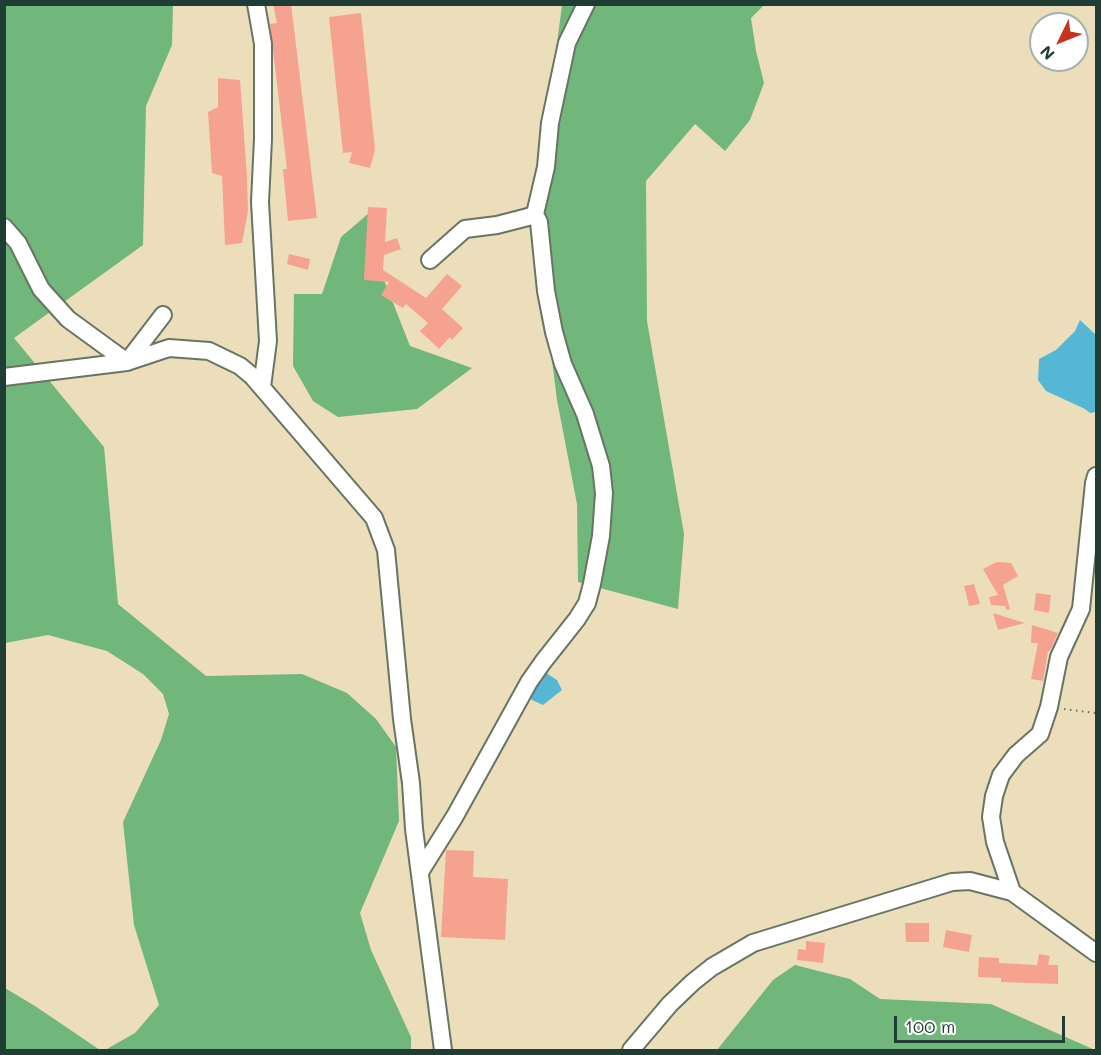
<!DOCTYPE html>
<html>
<head>
<meta charset="utf-8">
<style>
	body { margin:0 }
	#map { position:relative; width:1101px; height:1055px; overflow:hidden; background:#eddebb; font-family:Mali,sans-serif }
	canvas { display:block }
	.frame { position:absolute; inset:0; border:6px solid #1f3d34; pointer-events:none }
	.north { position:absolute; left:1029px; top:12px; width:60px; height:60px; box-sizing:border-box; background:#fff; border:2px solid #a5b1ae; border-radius:50%; rotate:227deg; font-size:16px; font-weight:700; line-height:24px; text-align:center; color:#1f3d34 }
	.north::after { content:''; display:block; margin:auto; width:21px; height:27px; background:#c8321e; clip-path:polygon(50% 0,100% 100%,50% 72%,0 100%) }
	.scale { position:absolute; left:894px; top:1016px; width:171px; height:27px; box-sizing:border-box; border:3px solid #1f3d34; border-top:0; padding-left:8px; font-size:18px; line-height:21px; white-space:nowrap; color:#1f3d34; -webkit-text-stroke:4px #fff; paint-order:stroke }
</style>
</head>
<body>
<div id="map">
<canvas width="1101" height="1055"></canvas>
<div class="frame"></div>
<div class="north">N</div>
<div class="scale">100 m</div>
</div>
<script>
const g = document.querySelector('canvas').getContext('2d');
g.lineJoin = 'round';
function fillPath(path, color) { g.fillStyle = color; g.fill(path, 'evenodd'); }
const poly = rows => new Path2D(rows.map(r => 'M' + r).join(''));
function stroke(path, color, width, dash) { g.strokeStyle = color; g.lineWidth = width; g.lineCap = dash ? 'butt' : 'round'; g.setLineDash(dash || []); g.stroke(path); }
const forest = poly([
	[5,5,173,5,172,45,146,106,143,245,14,338,104,447,118,604,206,676,302,674,347,693,376,719,396,747,399,821,360,913,371,950,411,1037,411,1050,105,1050,135,1033,159,1005,134,925,123,822,161,740,169,714,163,694,143,674,107,651,48,635,5,643],
	[562,5,764,5,751,18,756,51,764,83,750,120,725,151,695,124,646,181,647,321,684,534,678,609,578,582,577,504,557,400,544,296,546,127],
	[369,213,371,247,410,346,472,368,417,409,338,417,313,401,293,366,294,294,322,294,341,237],
	[795,965,850,979,880,999,991,1004,1095,1050,717,1050,773,980],
	[5,988,35,1006,100,1050,5,1050]
]);
const water = poly([
	[1080,320,1096,335,1096,412,1090,413,1085,409,1046,391,1038,380,1039,359,1056,350,1075,331],
	[546,673,557,680,562,690,543,705,532,700,528,694,538,679]
]);
const building = poly([
	[273,4,291,4,317,218,288,221,283,169,287,169,270,24,277,23],
	[361,13,375,150,370,168,349,163,352,152,343,153,329,17],
	[218,78,240,80,247,177,248,211,242,243,225,245,222,176,212,173,208,112,218,107],
	[368,207,387,208,385,242,397,238,401,249,384,255,383,270,426,298,447,274,462,286,442,309,463,328,452,340,450,337,439,349,420,331,428,323,406,304,403,308,381,295,389,282,364,280],
	[289,254,310,259,308,270,287,264],
	[997,562,1011,563,1018,576,1003,585,1010,609,1007,610,1005,606,991,605,989,597,998,595,983,569],
	[974,584,980,604,969,606,964,586],
	[1036,593,1051,595,1049,613,1034,610],
	[993,613,1025,623,998,630],
	[1032,625,1058,633,1050,651,1048,651,1043,681,1031,679,1038,643,1031,643],
	[446,850,474,851,473,877,508,879,505,940,441,937],
	[905,923,929,923,929,942,906,942],
	[946,930,972,935,969,952,943,947],
	[806,941,825,943,823,963,797,960,798,949,806,950],
	[1039,954,1050,956,1048,965,1058,965,1058,984,1001,982,1001,978,978,977,979,957,999,958,999,963,1037,965]
]);
const path = poly([
	[1064,709,1096,713]
]);
const minor = poly([
	[256,4,263,44,263,139,260,202,268,341,262,387],
	[4,227,18,243,41,289,68,319,127,362],
	[430,260,465,229,497,225,528,217,535,214],
	[127,362,163,315],
	[4,377,127,362,169,348,209,351,240,366,252,376,374,518,386,550,402,719,411,783,414,829,443,1050],
	[420,872,455,816,529,682,543,662,577,619,587,603,592,584,601,536,604,493,601,466,585,414,563,364,554,332,546,291,539,222,535,214,546,167,550,123,567,43,586,4],
	[1012,892,995,842,991,817,994,796,1001,775,1016,755,1040,734,1049,707,1059,657,1081,609,1094,483,1096,476],
	[631,1050,670,1004,693,982,712,967,753,943,952,882,970,881,1012,892,1096,953]
]);
fillPath(forest, '#71b67b');
fillPath(water, '#55b7d3');
fillPath(building, '#f5a290');
stroke(minor, '#677563', 20);
stroke(path, '#677563', 2, [1.5, 4.5]);
stroke(minor, '#fff', 16);
</script>
</body>
</html>
